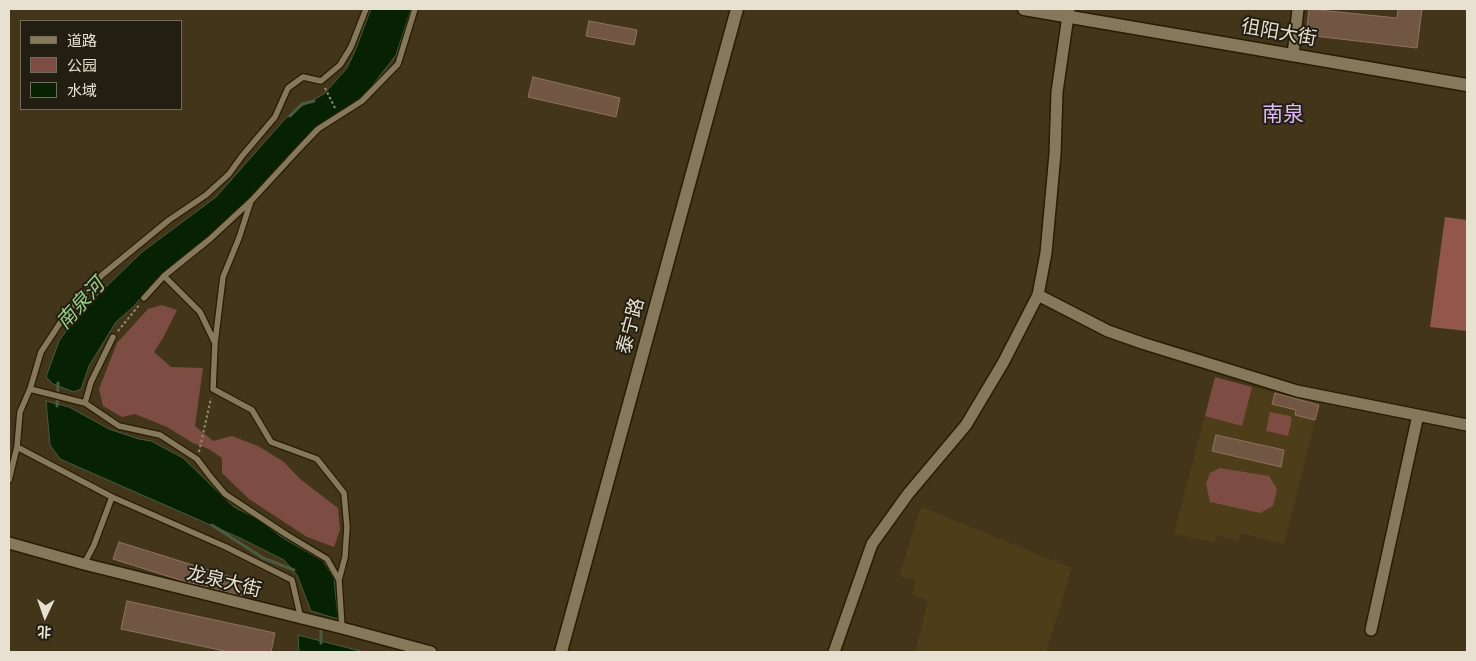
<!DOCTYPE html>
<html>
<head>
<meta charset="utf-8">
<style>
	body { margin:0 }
	#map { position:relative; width:1476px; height:661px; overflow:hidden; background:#42351a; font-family:Figtree,"Noto Sans SC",sans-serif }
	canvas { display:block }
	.frame { position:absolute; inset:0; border:10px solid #e8e1d1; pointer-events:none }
	.legend { position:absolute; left:20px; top:20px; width:162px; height:90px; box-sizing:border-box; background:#231e12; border:1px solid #726c5e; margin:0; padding:6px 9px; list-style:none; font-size:15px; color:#e8e1d1 }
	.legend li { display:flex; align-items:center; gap:10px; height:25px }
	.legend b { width:25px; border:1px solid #726c5e }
	.north { position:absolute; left:20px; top:591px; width:50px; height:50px; -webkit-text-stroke:4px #231e12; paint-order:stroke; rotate:183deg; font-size:14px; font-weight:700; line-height:20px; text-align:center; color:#e8e1d1 }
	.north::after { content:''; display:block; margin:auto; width:18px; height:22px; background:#e8e1d1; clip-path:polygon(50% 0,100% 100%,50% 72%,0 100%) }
</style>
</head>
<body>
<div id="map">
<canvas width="1476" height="661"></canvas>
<div class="frame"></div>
<ul class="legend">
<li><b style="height:6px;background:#86785a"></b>道路</li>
<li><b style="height:14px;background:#7d4d44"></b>公园</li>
<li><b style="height:14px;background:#072202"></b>水域</li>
</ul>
<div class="north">北</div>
</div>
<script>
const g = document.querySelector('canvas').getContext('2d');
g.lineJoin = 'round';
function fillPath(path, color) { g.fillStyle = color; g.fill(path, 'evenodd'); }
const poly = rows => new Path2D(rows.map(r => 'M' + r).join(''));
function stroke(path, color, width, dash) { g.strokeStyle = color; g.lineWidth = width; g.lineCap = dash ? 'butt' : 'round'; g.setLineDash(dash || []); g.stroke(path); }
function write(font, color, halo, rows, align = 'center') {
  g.font = font + ' Figtree,"Noto Sans SC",sans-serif'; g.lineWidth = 4; g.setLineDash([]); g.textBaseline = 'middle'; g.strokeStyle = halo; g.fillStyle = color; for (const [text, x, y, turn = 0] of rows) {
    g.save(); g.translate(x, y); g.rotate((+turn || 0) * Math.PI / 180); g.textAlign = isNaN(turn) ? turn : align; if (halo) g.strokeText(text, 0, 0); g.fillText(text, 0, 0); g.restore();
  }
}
const built = poly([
	[1215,377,1319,405,1284,544,1241,533,1238,541,1217,535,1214,542,1174,534],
	[921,507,1072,568,1046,652,915,652,928,601,912,594,915,580,899,576]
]);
const green = poly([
	[162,305,177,310,163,338,154,352,171,367,203,368,195,426,213,441,232,436,258,446,284,462,300,479,338,508,340,530,334,547,307,537,249,499,222,473,222,458,209,449,193,443,167,427,135,414,122,417,103,406,99,389,117,343,148,309],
	[1215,377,1252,387,1242,426,1205,416],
	[1270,412,1290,416,1292,419,1288,436,1266,431],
	[1220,468,1269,476,1277,489,1273,506,1260,513,1210,502,1206,484,1210,473]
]);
const forest = poly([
	[1445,217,1467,220,1467,331,1430,327]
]);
const water = poly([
	[371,9,411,9,396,55,365,95,318,127,249,199,205,241,182,257,160,277,132,308,116,322,89,366,81,389,74,392,53,384,46,377,59,341,79,313,142,252,216,197,285,119,302,106,324,94,347,68,355,51,371,9],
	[46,401,69,407,109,429,139,439,151,441,183,458,234,507,258,519,283,538,323,561,334,578,338,619,311,611,297,575,284,560,240,538,60,459,50,445,46,401],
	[298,635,364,652,299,652,298,635]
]);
const stream = poly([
	[290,116,302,104,314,101],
	[57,406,58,383],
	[212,525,263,558,294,570],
	[321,643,321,627]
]);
const building = poly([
	[1309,9,1397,18,1398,9,1422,9,1417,48,1306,35,1309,9],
	[589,21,637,30,634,45,586,36,589,21],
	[533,77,620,98,616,117,528,97,533,77],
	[1275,393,1319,405,1315,420,1295,415,1296,410,1272,404,1275,393],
	[1216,435,1284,450,1281,467,1212,451,1216,435],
	[119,542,247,582,243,596,183,581,113,559,119,542],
	[127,601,275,633,271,652,229,652,121,629,127,601]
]);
const path = poly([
	[325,88,335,108],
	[118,331,140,304],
	[199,452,211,398]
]);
const service = poly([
	[164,276,200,312,215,343,213,389,252,410,271,442,317,459,344,493,347,527,345,557,339,580],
	[144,298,164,276,210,239,252,200,298,150,318,129,362,101,398,64,415,9],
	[215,343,223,277,239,238,251,201],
	[30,389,85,403,119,426,160,435,197,459,209,475,225,494,287,535,327,559,339,580,342,628],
	[85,403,91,382,113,337],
	[17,447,112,497,226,547,292,580,301,619],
	[9,480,17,447,20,412,30,389,41,352,68,311,102,275,169,220,206,195,229,174,242,156,275,117,288,88,303,77,321,81,340,65,351,47,366,9],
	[84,564,94,545,112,497]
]);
const minor = poly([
	[1293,55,1298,9],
	[1038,295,1108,331,1142,343,1297,391,1467,425],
	[9,543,84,564,342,628,431,652],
	[1371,630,1418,415],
	[834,652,872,544,908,494,966,425,1003,363,1038,295,1046,253,1055,154,1057,92,1069,9]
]);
const tertiary = poly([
	[1024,9,1467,85],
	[561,652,737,9]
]);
const streetNames = [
	["徂阳大街",1279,33,10],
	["泰宁路",631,326,-75],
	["龙泉大街",224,582,14]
];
const waterNames = [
	["南泉河",81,304,-48]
];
const quarterNames = [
	["南泉",1283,115]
];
fillPath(built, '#4d3d19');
fillPath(green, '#7d4d44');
fillPath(forest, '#92564b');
fillPath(water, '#072202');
stroke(water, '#4a5b40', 1);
stroke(stream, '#4a5b40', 3);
fillPath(building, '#705643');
stroke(building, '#8e735e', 1);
stroke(service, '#281c02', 8);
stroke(minor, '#281c02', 14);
stroke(tertiary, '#281c02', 15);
stroke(path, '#958b76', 2, [2.5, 2.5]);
stroke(service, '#86785a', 5.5);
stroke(minor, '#86785a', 11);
stroke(tertiary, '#86785a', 12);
write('19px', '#e8e1d1', '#231e12', streetNames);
write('italic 20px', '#97d08a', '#231e12', waterNames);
write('21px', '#dcb7fb', '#231e12', quarterNames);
</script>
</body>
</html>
